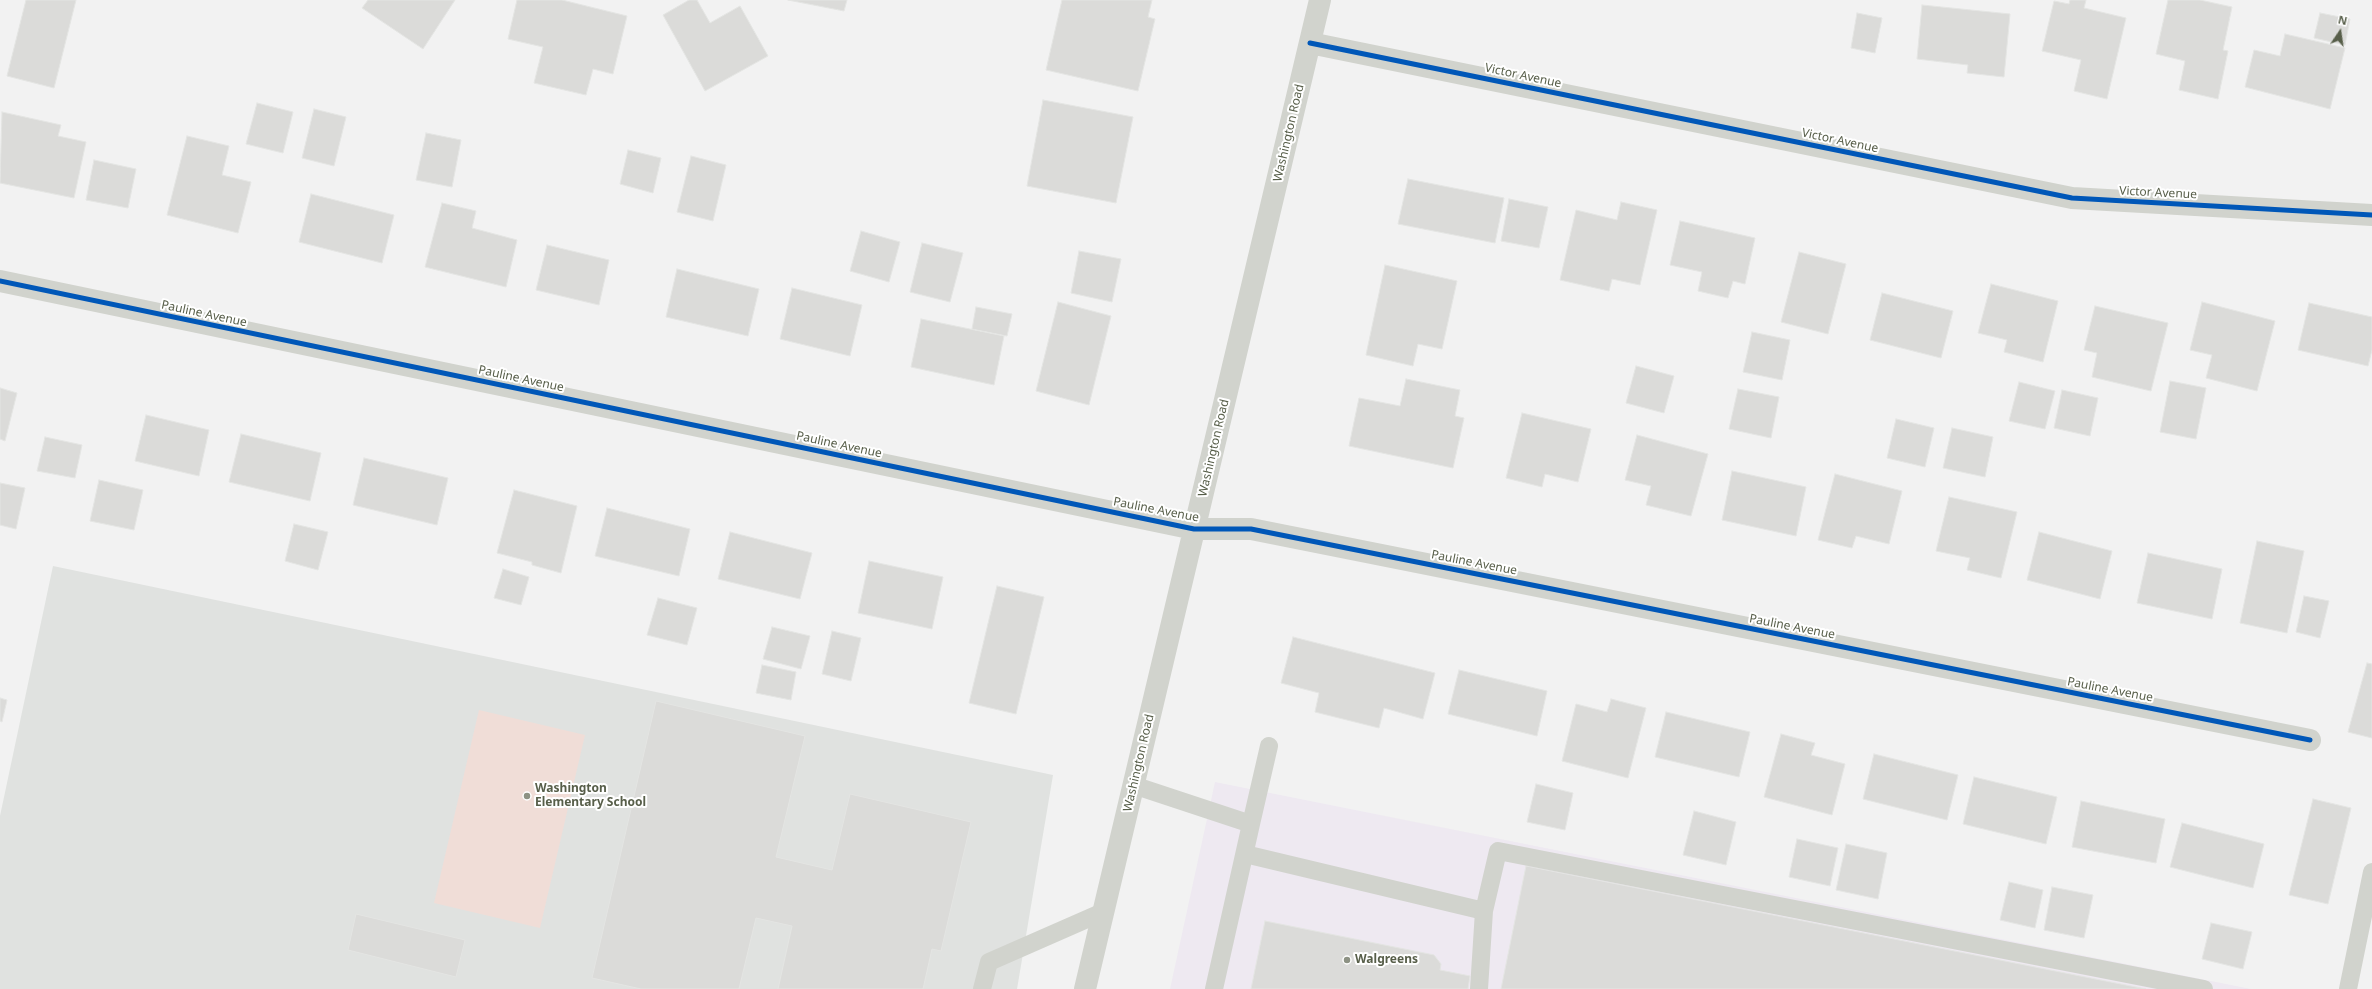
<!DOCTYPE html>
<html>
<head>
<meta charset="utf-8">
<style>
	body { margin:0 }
	#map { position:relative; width:2372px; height:989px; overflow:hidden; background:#f2f2f2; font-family:"Noto Sans",sans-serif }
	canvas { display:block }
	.north { position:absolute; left:2320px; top:12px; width:40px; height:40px; -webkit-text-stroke:3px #fff; paint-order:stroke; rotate:13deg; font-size:11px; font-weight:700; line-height:16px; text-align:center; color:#575e49 }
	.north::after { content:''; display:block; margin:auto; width:14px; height:18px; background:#575e49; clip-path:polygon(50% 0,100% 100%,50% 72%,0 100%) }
</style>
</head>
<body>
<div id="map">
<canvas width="2372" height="989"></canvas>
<div class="north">N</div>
</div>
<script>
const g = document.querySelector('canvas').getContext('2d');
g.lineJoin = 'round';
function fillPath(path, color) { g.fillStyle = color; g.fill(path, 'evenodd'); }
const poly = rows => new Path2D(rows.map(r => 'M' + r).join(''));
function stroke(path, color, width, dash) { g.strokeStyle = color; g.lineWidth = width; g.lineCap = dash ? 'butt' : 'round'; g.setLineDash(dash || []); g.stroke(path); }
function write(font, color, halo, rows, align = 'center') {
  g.font = font + ' "Noto Sans",sans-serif'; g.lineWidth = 4; g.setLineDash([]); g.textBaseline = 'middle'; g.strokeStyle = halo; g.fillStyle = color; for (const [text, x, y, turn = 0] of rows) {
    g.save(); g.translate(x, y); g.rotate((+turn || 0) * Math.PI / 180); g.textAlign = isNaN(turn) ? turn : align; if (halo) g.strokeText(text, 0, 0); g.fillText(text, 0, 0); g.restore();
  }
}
const commercial = poly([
	[1215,782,2251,989,1170,989]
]);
const education = poly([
	[53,566,1053,775,1017,989,0,989,0,816]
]);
const green = poly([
	[479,710,585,735,540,928,434,903]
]);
const building = poly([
	[26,0,76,0,54,88,7,76,26,0],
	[368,0,455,0,423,49,362,8,368,0],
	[517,0,562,0,627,16,613,74,593,69,586,95,534,83,543,47,508,39,517,0],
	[689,0,697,0,710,23,740,6,768,56,705,91,663,15,689,0],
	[788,0,847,0,844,11,788,0],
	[1062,0,1152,0,1148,17,1155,19,1138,91,1046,70,1062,0],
	[2070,0,2086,0,2084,8,2126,18,2107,99,2074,91,2081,60,2042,51,2054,1,2069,4,2070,0],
	[2168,0,2200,0,2232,7,2223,50,2228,51,2218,99,2179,90,2185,61,2156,54,2168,0],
	[1922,5,2010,14,2004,77,1967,73,1968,65,1917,59,1922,5],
	[1857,13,1882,18,1875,53,1851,48,1857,13],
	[2320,13,2350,19,2345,45,2314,38,2320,13],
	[2285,34,2345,48,2330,109,2245,87,2254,50,2280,56,2285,34],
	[1043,100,1133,117,1116,203,1027,186,1043,100],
	[257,103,293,112,283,153,246,144,257,103],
	[314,109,346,117,334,166,302,158,314,109],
	[2,112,61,125,58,136,86,142,74,198,0,183,2,112],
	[426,133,461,140,452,187,416,180,426,133],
	[187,136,229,146,222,175,251,182,238,233,167,215,187,136],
	[628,150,661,158,653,193,620,184,628,150],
	[691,156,726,165,713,221,677,212,691,156],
	[94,160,136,169,128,208,86,200,94,160],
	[1408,179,1504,198,1495,243,1398,224,1408,179],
	[311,194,394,215,382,263,299,242,311,194],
	[1509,199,1548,207,1539,248,1501,241,1509,199],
	[1621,202,1657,210,1640,285,1612,279,1609,291,1560,280,1576,210,1617,220,1621,202],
	[442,203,476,211,472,228,517,240,506,287,425,267,442,203],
	[1680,221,1755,238,1745,284,1733,281,1728,298,1698,291,1702,272,1670,265,1680,221],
	[861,231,900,242,889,282,850,271,861,231],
	[922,243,963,253,950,302,910,292,922,243],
	[547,245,609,260,599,305,536,290,547,245],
	[1079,251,1121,259,1112,302,1071,293,1079,251],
	[1799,252,1846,264,1828,334,1781,322,1799,252],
	[1385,265,1457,281,1442,349,1418,344,1413,366,1366,355,1385,265],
	[677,269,759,289,748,336,666,317,677,269],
	[1991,284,2058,301,2043,362,2004,352,2007,340,1978,333,1991,284],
	[792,288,862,305,850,356,780,339,792,288],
	[1882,293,1953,311,1941,358,1870,340,1882,293],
	[1058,302,1111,316,1089,405,1036,391,1058,302],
	[2202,302,2275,321,2257,391,2206,378,2212,355,2190,350,2202,302],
	[2309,303,2372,317,2372,350,2368,366,2298,350,2309,303],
	[2095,306,2168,323,2151,391,2092,377,2097,353,2084,350,2095,306],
	[976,307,1012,314,1007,336,972,329,976,307],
	[921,319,1004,336,994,385,911,367,921,319],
	[1752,332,1790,340,1782,380,1743,372,1752,332],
	[1636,366,1674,376,1664,413,1626,403,1636,366],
	[1406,379,1460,390,1455,416,1464,418,1453,468,1349,446,1359,398,1400,406,1406,379],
	[2170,381,2206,388,2196,439,2160,432,2170,381],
	[2019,382,2055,391,2045,429,2009,421,2019,382],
	[0,388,17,393,5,441,0,439,0,388],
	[1738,389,1779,397,1771,438,1729,429,1738,389],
	[2062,390,2098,398,2090,436,2054,428,2062,390],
	[1522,413,1591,429,1578,482,1545,474,1542,487,1506,478,1522,413],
	[146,415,209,430,199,476,135,461,146,415],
	[1896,419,1934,428,1925,467,1887,458,1896,419],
	[1952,428,1993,437,1985,477,1943,468,1952,428],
	[241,434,321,453,310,501,229,482,241,434],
	[1637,435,1708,454,1691,516,1646,505,1651,486,1625,480,1637,435],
	[45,437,82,445,75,478,37,471,45,437],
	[364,458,448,478,437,525,353,505,364,458],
	[1732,471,1806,487,1796,536,1722,520,1732,471],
	[1835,474,1902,491,1889,544,1856,536,1852,548,1818,540,1835,474],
	[99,480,143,490,134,530,90,521,99,480],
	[0,483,25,488,16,529,0,525,0,483],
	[514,490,577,506,561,573,532,565,532,562,497,553,514,490],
	[1949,497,2017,512,2001,578,1967,570,1970,558,1936,551,1949,497],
	[607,508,690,529,679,576,595,556,607,508],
	[294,524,328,532,318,570,285,561,294,524],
	[730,532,812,553,800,599,718,579,730,532],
	[2039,532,2112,551,2100,599,2027,580,2039,532],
	[2257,541,2304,551,2287,633,2240,623,2257,541],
	[2148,553,2222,569,2212,619,2137,603,2148,553],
	[869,561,943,577,932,629,858,613,869,561],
	[503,569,529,577,521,605,494,598,503,569],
	[997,586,1044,597,1016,714,969,703,997,586],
	[2304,596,2329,601,2320,638,2296,632,2304,596],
	[658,598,697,608,687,645,647,635,658,598],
	[772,627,810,636,801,669,763,659,772,627],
	[832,631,861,638,851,681,822,674,832,631],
	[1293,637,1435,673,1423,719,1384,708,1379,728,1315,712,1319,693,1281,683,1293,637],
	[2367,663,2372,664,2372,738,2348,732,2367,663],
	[762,665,796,672,791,700,756,693,762,665],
	[1459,670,1547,691,1537,736,1448,714,1459,670],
	[0,698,7,700,2,722,0,721,0,698],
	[1611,699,1646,708,1628,778,1562,761,1576,704,1607,712,1611,699],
	[656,701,805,736,776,857,832,870,850,794,971,822,941,951,932,949,923,989,778,989,792,926,756,918,739,989,641,989,592,978,656,701],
	[1666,712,1750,732,1739,777,1655,757,1666,712],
	[1781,734,1815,743,1811,755,1845,764,1832,815,1764,797,1781,734],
	[1874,754,1958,775,1947,820,1863,799,1874,754],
	[1974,777,2057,797,2046,844,1963,824,1974,777],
	[1536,784,1573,793,1565,830,1527,822,1536,784],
	[2313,799,2351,808,2328,904,2289,895,2313,799],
	[2081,801,2165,819,2156,863,2072,847,2081,801],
	[1694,811,1736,822,1726,865,1683,855,1694,811],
	[2182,823,2264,844,2253,888,2170,867,2182,823],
	[1797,839,1838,848,1830,886,1789,877,1797,839],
	[1846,844,1887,853,1878,899,1836,890,1846,844],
	[1526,866,2146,989,1501,989,1526,866],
	[2009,882,2043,890,2035,928,2000,920,2009,882],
	[2052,887,2093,895,2084,938,2044,930,2052,887],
	[356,914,465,940,456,977,348,950,356,914],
	[1265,921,1434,955,1441,964,1440,970,1470,976,1468,989,1251,989,1265,921],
	[2211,923,2252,932,2243,969,2202,959,2211,923]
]);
const service = poly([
	[1133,785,1251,824,1214,989],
	[1251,824,1269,746],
	[1245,854,1484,911],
	[982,989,989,962,1103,912],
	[1479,989,1484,911,1498,851,2204,989],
	[2348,989,2372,872]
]);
const minor = poly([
	[1310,43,2072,198,2372,215],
	[0,281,1194,529,1251,529,2310,740],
	[1085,989,1320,0]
]);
const cycleway = poly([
	[1310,43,2072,198,2372,215],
	[0,281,1194,529,1251,529,2310,740]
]);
const markers = [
	[527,796,4,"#8d9284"],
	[1347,960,4,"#8d9284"]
];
const streetNames = [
	["Victor Avenue",1523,76,12],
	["Washington Road",1289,133,-77],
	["Victor Avenue",1840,141,12],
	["Victor Avenue",2158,193,3],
	["Pauline Avenue",204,314,12],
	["Pauline Avenue",521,379,12],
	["Pauline Avenue",839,445,12],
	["Washington Road",1214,448,-77],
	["Pauline Avenue",1156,510,11],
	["Pauline Avenue",1474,563,11],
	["Pauline Avenue",1792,627,11],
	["Pauline Avenue",2110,690,11],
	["Washington Road",1139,763,-77]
];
const poiNames = [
	["Washington",535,789],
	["Elementary School",535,803],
	["Walgreens",1355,960]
];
fillPath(commercial, '#eee9f1');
fillPath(education, '#e0e2e0');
fillPath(green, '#f0ddd7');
fillPath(building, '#dbdbd9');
stroke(building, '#e4e5e3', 1);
stroke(service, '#d1d3cd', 18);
stroke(minor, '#d1d3cd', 22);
stroke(cycleway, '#0057b8', 5);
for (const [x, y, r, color] of markers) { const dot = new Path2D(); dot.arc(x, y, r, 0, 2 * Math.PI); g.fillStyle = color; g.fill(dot); stroke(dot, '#fff', 1.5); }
write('12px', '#575e49', '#fff', streetNames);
write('bold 12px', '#575e49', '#fff', poiNames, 'left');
</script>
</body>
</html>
